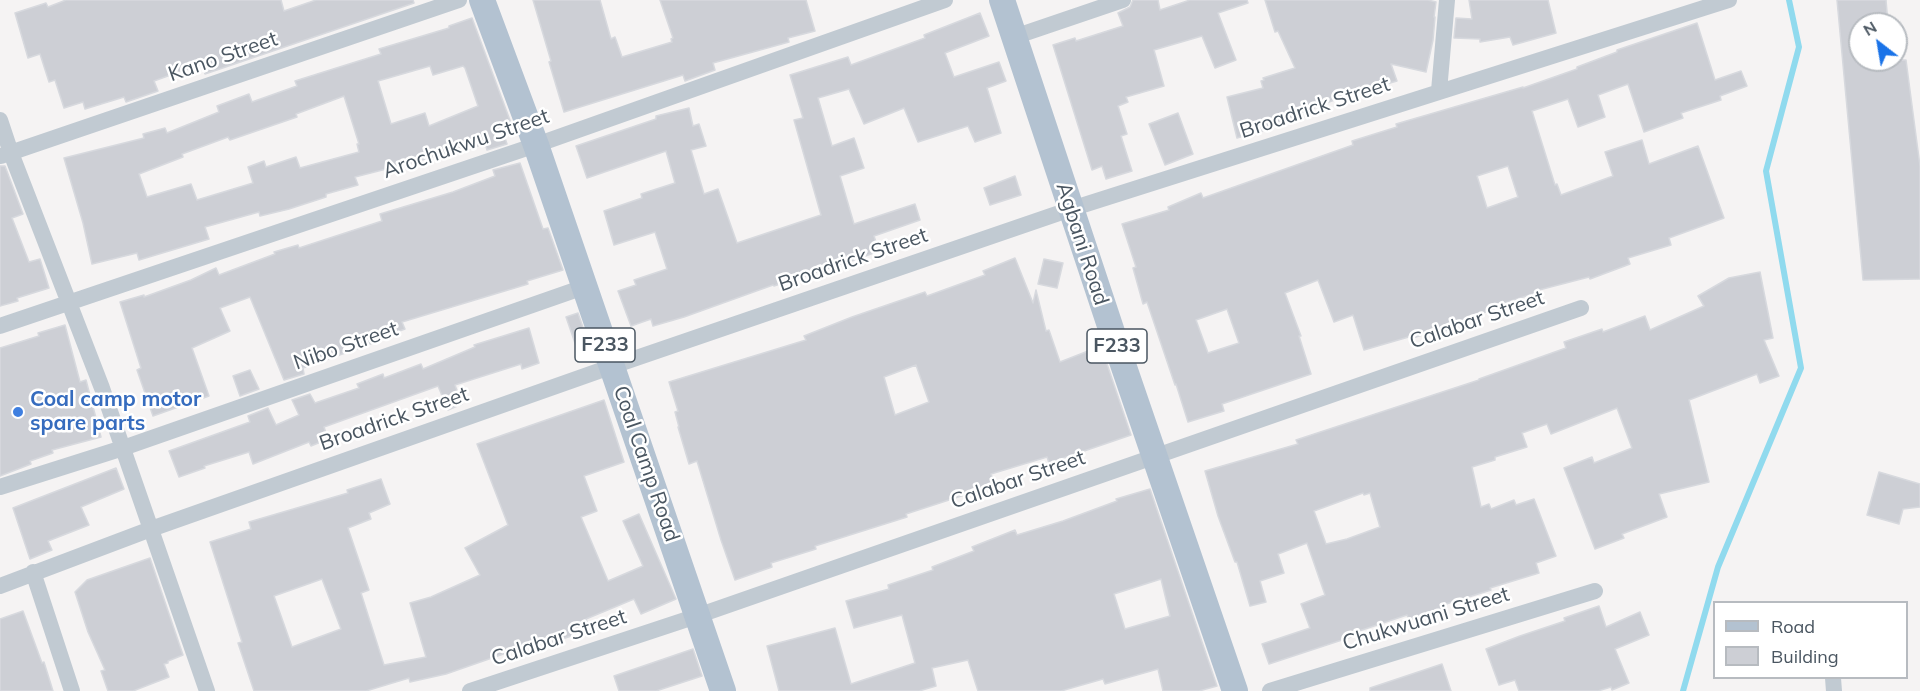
<!DOCTYPE html>
<html>
<head>
<meta charset="utf-8">
<style>
	body { margin:0 }
	#map { position:relative; width:1920px; height:691px; overflow:hidden; background:#f5f3f3; font-family:Mulish,sans-serif }
	canvas { display:block }
	.legend { position:absolute; left:1713px; top:601px; width:195px; height:78px; box-sizing:border-box; background:#fff; border:2px solid #b7bbc0; margin:0; padding:8px 10px; list-style:none; font-size:18px; color:#4a5661 }
	.legend li { display:flex; align-items:center; gap:12px; height:30px }
	.legend b { width:30px; border:2px solid #b7bbc0 }
	.north { position:absolute; left:1848px; top:12px; width:60px; height:60px; box-sizing:border-box; background:#fff; border:2px solid #b7bbc0; border-radius:50%; rotate:329deg; font-size:16px; font-weight:700; line-height:24px; text-align:center; color:#4a5661 }
	.north::after { content:''; display:block; margin:auto; width:21px; height:27px; background:#1a73e8; clip-path:polygon(50% 0,100% 100%,50% 72%,0 100%) }
</style>
</head>
<body>
<div id="map">
<canvas width="1920" height="691"></canvas>
<ul class="legend">
<li><b style="height:8px;background:#b3c2d1"></b>Road</li>
<li><b style="height:16px;background:#cdcfd5"></b>Building</li>
</ul>
<div class="north">N</div>
</div>
<script>
const g = document.querySelector('canvas').getContext('2d');
g.lineJoin = 'round';
const poly = rows => new Path2D(rows.map(r => 'M' + r).join(''));
function stroke(path, color, width, dash) { g.strokeStyle = color; g.lineWidth = width; g.lineCap = dash ? 'butt' : 'round'; g.setLineDash(dash || []); g.stroke(path); }
function fillPath(path, color) { g.fillStyle = color; g.fill(path, 'evenodd'); }
function write(font, color, halo, rows, align = 'center') {
  g.font = font + ' Mulish,sans-serif'; g.lineWidth = 5; g.setLineDash([]); g.textBaseline = 'middle'; g.strokeStyle = halo; g.fillStyle = color; for (const [text, x, y, turn = 0] of rows) {
    g.save(); g.translate(x, y); g.rotate((+turn || 0) * Math.PI / 180); g.textAlign = isNaN(turn) ? turn : align; if (halo) g.strokeText(text, 0, 0); g.fillText(text, 0, 0); g.restore();
  }
}
const stream = poly([
	[1683,691,1718,567,1801,368,1766,171,1799,47,1789,0]
]);
const building = poly([
	[66,0,281,0,284,11,316,0,413,0,414,3,205,74,201,64,154,81,158,91,126,102,124,97,85,109,83,102,64,108,55,80,49,82,40,54,28,58,15,13,46,3,48,7,66,0],
	[533,0,600,0,611,39,615,37,622,57,672,42,671,39,673,38,660,0,806,0,815,31,788,38,789,42,713,63,715,70,685,81,683,75,564,112,549,62,551,61,533,0],
	[1133,0,1158,0,1160,10,1190,0,1247,0,1248,3,1218,13,1236,60,1215,68,1202,36,1154,50,1164,86,1126,97,1128,102,1118,106,1127,134,1121,136,1132,171,1106,179,1102,166,1092,170,1053,45,1075,38,1076,41,1123,26,1118,13,1130,7,1133,0],
	[1265,0,1428,0,1436,2,1434,17,1435,17,1433,40,1426,72,1391,64,1397,81,1345,96,1300,113,1301,116,1265,128,1266,130,1237,138,1227,97,1263,88,1261,81,1264,80,1263,78,1295,68,1278,31,1275,32,1265,0],
	[1469,0,1548,0,1556,33,1513,45,1510,37,1480,42,1480,39,1454,38,1456,18,1472,19,1469,0],
	[1837,0,1886,0,1888,24,1860,24,1860,60,1906,60,1920,166,1920,279,1863,280,1837,0],
	[980,13,989,36,945,53,954,77,999,62,1006,81,987,88,1001,133,975,142,968,126,918,142,904,108,864,124,849,89,818,98,832,146,854,138,864,168,840,176,854,224,915,204,920,220,874,236,879,251,860,258,774,286,773,285,684,317,653,326,651,319,631,326,618,291,636,285,634,280,667,269,655,232,614,245,604,211,642,198,641,194,675,183,666,151,587,178,576,146,656,119,656,116,689,108,693,126,699,124,706,146,691,150,704,194,718,189,737,243,821,215,794,120,803,118,790,75,848,57,851,65,925,38,924,35,980,13],
	[472,18,511,123,501,126,507,144,487,150,485,143,450,157,449,153,355,177,358,185,326,194,326,197,289,209,260,216,259,212,205,227,209,239,139,260,137,253,92,264,83,223,64,158,144,138,143,134,165,128,167,133,219,112,217,106,249,94,252,102,297,86,295,81,381,54,379,49,449,28,449,26,472,18],
	[430,66,433,75,463,66,465,68,478,106,429,126,425,113,391,124,378,81,430,66],
	[344,96,359,144,357,144,359,152,300,168,296,157,266,167,264,161,248,167,253,183,197,200,191,184,147,197,139,174,183,157,182,154,228,137,230,140,297,117,296,114,344,96],
	[1697,23,1715,80,1741,71,1747,86,1720,96,1721,100,1681,113,1683,118,1644,132,1628,84,1598,95,1605,117,1578,127,1568,99,1532,111,1555,185,1557,184,1561,195,1613,176,1605,152,1642,140,1649,164,1698,146,1724,218,1669,238,1671,245,1628,258,1630,264,1590,279,1589,277,1539,290,1539,292,1495,306,1495,309,1452,323,1454,328,1438,333,1437,330,1413,338,1412,336,1364,350,1353,315,1334,322,1318,280,1285,293,1301,336,1299,336,1311,374,1222,404,1224,411,1188,422,1176,384,1175,385,1147,302,1143,304,1133,268,1136,267,1122,224,1169,210,1168,207,1201,193,1203,198,1353,145,1352,141,1397,127,1396,124,1523,87,1523,88,1577,69,1577,67,1617,52,1617,50,1697,23],
	[1508,166,1518,197,1487,208,1477,176,1508,166],
	[1227,309,1239,343,1208,353,1196,320,1227,309],
	[1178,113,1193,154,1165,165,1149,124,1178,113],
	[520,163,543,229,548,228,563,270,527,281,528,284,402,322,405,329,375,340,376,342,303,368,304,374,284,380,250,297,220,308,230,331,192,348,209,396,153,416,137,370,141,368,120,302,144,295,144,297,191,280,216,268,219,275,275,254,274,252,298,245,299,248,382,221,380,214,453,192,495,176,493,170,520,163],
	[0,166,5,166,23,214,12,218,29,262,40,259,49,288,17,298,18,301,0,306,0,166],
	[1015,176,1021,195,990,205,984,188,1015,176],
	[1015,258,1033,303,1036,290,1046,331,1049,330,1060,362,1101,346,1131,435,1049,463,1047,457,991,474,995,485,906,514,907,517,815,546,816,549,771,563,772,567,735,580,721,540,697,461,689,464,678,427,679,427,675,412,678,411,669,382,806,340,804,336,852,317,925,292,927,296,985,275,983,271,1015,258],
	[916,365,929,402,895,415,884,377,916,365],
	[1044,259,1063,263,1057,288,1038,284,1044,259],
	[1760,272,1773,338,1764,340,1779,376,1760,383,1757,374,1689,400,1709,482,1659,494,1667,517,1622,534,1624,538,1595,549,1564,468,1592,457,1594,463,1632,448,1617,408,1551,434,1547,424,1522,433,1527,447,1495,457,1495,460,1472,467,1481,507,1489,504,1491,509,1514,500,1516,505,1534,499,1556,556,1536,563,1539,573,1490,588,1491,590,1443,605,1444,608,1409,620,1407,615,1350,634,1351,637,1269,664,1262,644,1310,628,1301,604,1325,595,1307,543,1278,554,1284,573,1260,581,1266,602,1250,606,1237,562,1235,562,1218,516,1205,471,1298,444,1296,440,1479,380,1479,379,1566,348,1564,342,1602,329,1603,332,1645,316,1650,330,1704,306,1698,296,1729,278,1760,272],
	[1363,493,1364,495,1370,493,1380,527,1347,539,1326,544,1314,511,1363,493],
	[578,313,589,345,577,349,566,317,578,313],
	[65,325,80,382,86,380,101,437,52,450,53,453,30,461,31,464,0,476,0,348,39,336,38,333,65,325],
	[529,328,539,363,522,369,521,364,455,385,462,404,448,410,438,386,324,427,328,439,311,446,309,442,253,464,249,452,204,466,205,468,179,477,169,451,250,422,248,416,268,408,276,425,299,415,292,400,310,394,315,403,359,388,357,384,383,374,384,378,421,364,423,369,475,347,474,345,529,328],
	[250,370,259,389,240,396,233,376,250,370],
	[604,400,624,462,584,476,597,511,581,517,608,581,643,566,623,521,639,514,676,599,641,614,634,599,586,619,590,630,553,642,552,637,446,674,410,682,409,678,366,691,254,691,238,643,242,642,210,542,251,529,249,522,348,493,347,490,381,479,390,504,369,513,371,519,348,528,369,590,361,593,384,665,426,657,410,603,431,597,480,575,465,548,508,525,477,444,604,400],
	[322,579,341,629,292,647,274,596,322,579],
	[116,468,124,489,81,507,89,525,48,541,52,550,30,559,13,508,116,468],
	[1879,472,1920,484,1920,507,1903,509,1899,524,1867,515,1879,472],
	[1150,489,1217,686,1199,691,1163,691,1158,669,1105,684,1103,679,1061,691,978,691,968,660,932,668,936,686,919,691,779,691,767,646,835,628,851,684,915,663,902,615,854,628,846,601,889,589,888,585,933,570,932,567,974,551,972,547,1015,530,1017,535,1063,521,1117,501,1116,499,1150,489],
	[1161,579,1170,616,1125,629,1114,594,1161,579],
	[150,558,183,655,168,661,168,663,164,664,169,677,133,691,108,691,101,671,105,670,88,632,75,592,87,580,150,558],
	[1599,606,1606,627,1640,612,1649,635,1615,649,1629,683,1612,690,1611,687,1598,691,1519,691,1515,680,1499,685,1486,649,1520,636,1565,621,1564,618,1599,606],
	[23,611,42,663,44,662,53,691,0,691,0,619,23,611],
	[693,649,702,676,656,691,619,691,614,676,693,649],
	[1442,664,1451,691,1370,691,1370,688,1442,664]
]);
const street = poly([
	[1014,37,1123,0],
	[1439,91,1447,0],
	[0,120,11,153,102,388,207,691],
	[1,156,459,0],
	[0,326,536,145,945,0],
	[0,487,123,448,584,287],
	[33,572,72,691],
	[0,586,151,529,613,366,1071,209,1729,0],
	[1833,678,1834,691],
	[470,691,697,616,1581,308],
	[1270,691,1595,591]
]);
const primary = poly([
	[482,0,536,145,723,691],
	[1002,0,1114,338,1235,691]
]);
const markers = [
	[18,412,6,"#3f7fe0"]
];
const shields = [
	[605,345,60],
	[1117,346,60]
];
const shieldNames = [
	["F233",605,345],
	["F233",1117,346]
];
const streetNames = [
	["Kano Street",223,57,-19],
	["Broadrick Street",1315,108,-18],
	["Arochukwu Street",466,144,-19],
	["Agbani Road",1082,244,72],
	["Broadrick Street",853,260,-19],
	["Calabar Street",1477,320,-19],
	["Nibo Street",346,346,-19],
	["Broadrick Street",394,419,-19],
	["Coal Camp Road",646,464,71],
	["Calabar Street",1018,480,-19],
	["Chukwuani Street",1426,619,-17],
	["Calabar Street",559,638,-18]
];
const shopNames = [
	["Coal camp motor",30,400],
	["spare parts",30,424]
];
stroke(stream, '#90daee', 6);
fillPath(building, '#cdcfd5');
stroke(building, '#d7d9de', 1.5);
stroke(street, '#c1cad2', 16);
stroke(primary, '#b3c2d1', 26);
for (const [x, y, r, color] of markers) { const dot = new Path2D(); dot.arc(x, y, r, 0, 2 * Math.PI); g.fillStyle = color; g.fill(dot); stroke(dot, '#fff', 2); }
for (const [x, y, w] of shields) { const box = new Path2D(); box.roundRect(x - w / 2, y - 17, w, 34, 4.5); g.fillStyle = '#fff'; g.fill(box); stroke(box, '#4a5661', 1.5); }
write('bold 20px', '#4a5661', null, shieldNames);
write('21px', '#4a5661', '#fff', streetNames);
write('bold 21px', '#366cbe', '#fff', shopNames, 'left');
</script>
</body>
</html>
